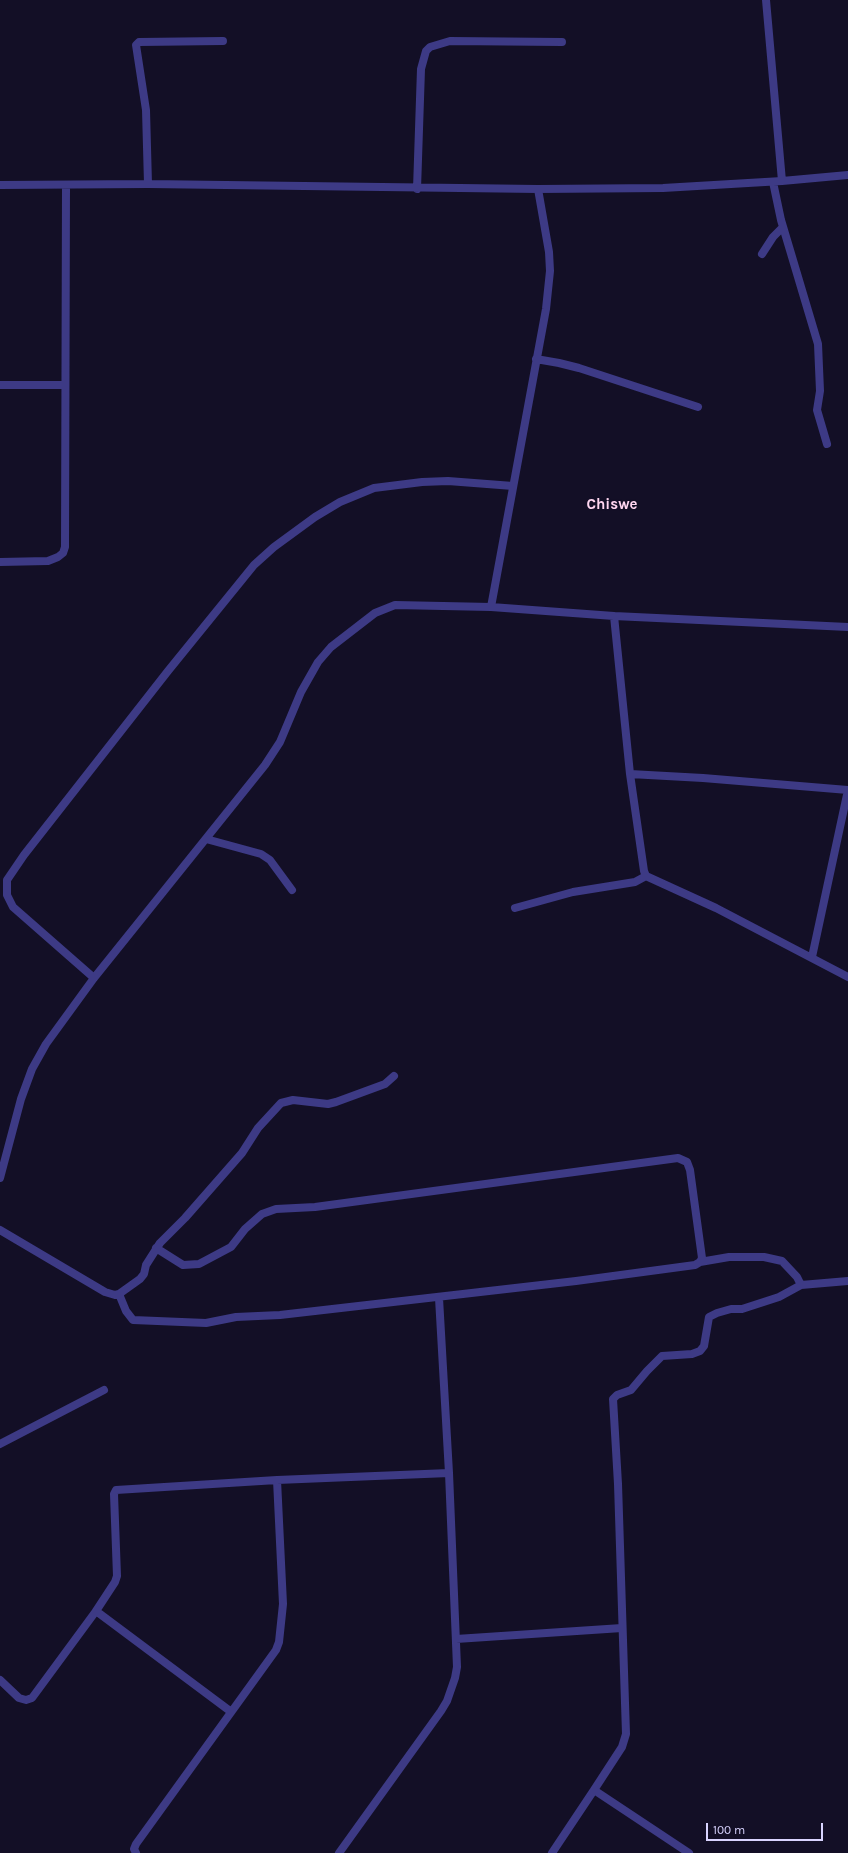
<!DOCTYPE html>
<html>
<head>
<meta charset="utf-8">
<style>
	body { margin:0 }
	#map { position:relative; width:848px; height:1853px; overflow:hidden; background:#130f26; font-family:Karla,sans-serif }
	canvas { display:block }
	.scale { position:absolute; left:706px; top:1823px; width:117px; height:18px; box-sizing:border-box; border:2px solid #d9d4ff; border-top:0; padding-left:5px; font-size:12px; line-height:14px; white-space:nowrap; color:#d9d4ff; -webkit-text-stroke:3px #130f26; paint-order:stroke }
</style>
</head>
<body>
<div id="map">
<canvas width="848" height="1853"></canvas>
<div class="scale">100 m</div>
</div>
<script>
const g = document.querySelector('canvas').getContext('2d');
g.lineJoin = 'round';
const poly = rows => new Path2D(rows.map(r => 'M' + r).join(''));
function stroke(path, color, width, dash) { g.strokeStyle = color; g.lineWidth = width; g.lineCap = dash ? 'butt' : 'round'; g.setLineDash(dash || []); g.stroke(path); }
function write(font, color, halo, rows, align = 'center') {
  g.font = font + ' Karla,sans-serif'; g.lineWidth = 3; g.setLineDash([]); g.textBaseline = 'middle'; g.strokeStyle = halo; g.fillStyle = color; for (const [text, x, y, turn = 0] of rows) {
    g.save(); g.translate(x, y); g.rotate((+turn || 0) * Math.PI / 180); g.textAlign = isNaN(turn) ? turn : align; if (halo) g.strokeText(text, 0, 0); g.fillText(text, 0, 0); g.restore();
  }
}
const minor = poly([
	[766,0,782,181],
	[773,182,781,220,818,344,820,391,817,410,827,444],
	[148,184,146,110,136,45,139,42,223,41],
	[0,185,148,184,538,189,663,188,782,181,848,175],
	[417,189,421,69,426,51,430,47,450,41,562,42],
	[762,254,773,237,783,227],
	[536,359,559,363,579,368,698,407],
	[0,385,64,385],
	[0,562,48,561,58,557,63,553,65,547,66,186],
	[491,607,546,309,550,271,549,252,538,189],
	[614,616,630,774,644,871,646,876,716,908,848,977],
	[630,774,703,778,848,790],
	[206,839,261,854,270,860,292,890],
	[515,908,573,892,635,882,646,876],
	[812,957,848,790],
	[94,978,13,907,7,895,7,880,24,855,168,671,254,565,274,547,315,517,340,502,374,488,422,482,448,481,513,486],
	[0,1178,21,1099,32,1069,46,1044,94,978,265,765,280,742,301,692,318,662,331,647,375,613,395,605,491,607,614,616,848,627],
	[0,1230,105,1292,115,1295,119,1294,140,1279,144,1274,146,1265,160,1243,185,1218,242,1153,258,1128,281,1103,293,1100,328,1104,336,1102,385,1084,394,1076],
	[700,1262,729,1257,764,1257,782,1261,797,1277,801,1285],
	[119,1294,126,1311,133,1320,206,1323,236,1317,280,1315,576,1281,695,1265,700,1262,702,1258,690,1170,687,1162,678,1158,315,1207,276,1209,262,1214,245,1229,231,1247,199,1264,183,1265,156,1248],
	[0,1444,104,1390],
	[96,1611,230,1711],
	[456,1639,622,1628],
	[0,1680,19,1698,26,1700,32,1698,96,1611,115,1582,117,1576,114,1494,116,1490,277,1480,449,1473],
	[594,1790,689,1853],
	[136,1853,134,1849,136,1844,276,1650,279,1642,283,1604,277,1480],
	[339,1853,441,1711,447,1701,455,1678,457,1667,449,1473,439,1298],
	[552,1853,594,1790,622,1747,626,1734,618,1484,613,1399,617,1395,631,1390,647,1371,662,1356,692,1354,700,1351,704,1346,709,1317,717,1313,731,1309,742,1309,779,1297,801,1285,848,1281]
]);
const quarterNames = [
	["Chiswe",612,505]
];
stroke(minor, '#3d3a85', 8);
write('bold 15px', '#ffd6f0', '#130f26', quarterNames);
</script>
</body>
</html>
